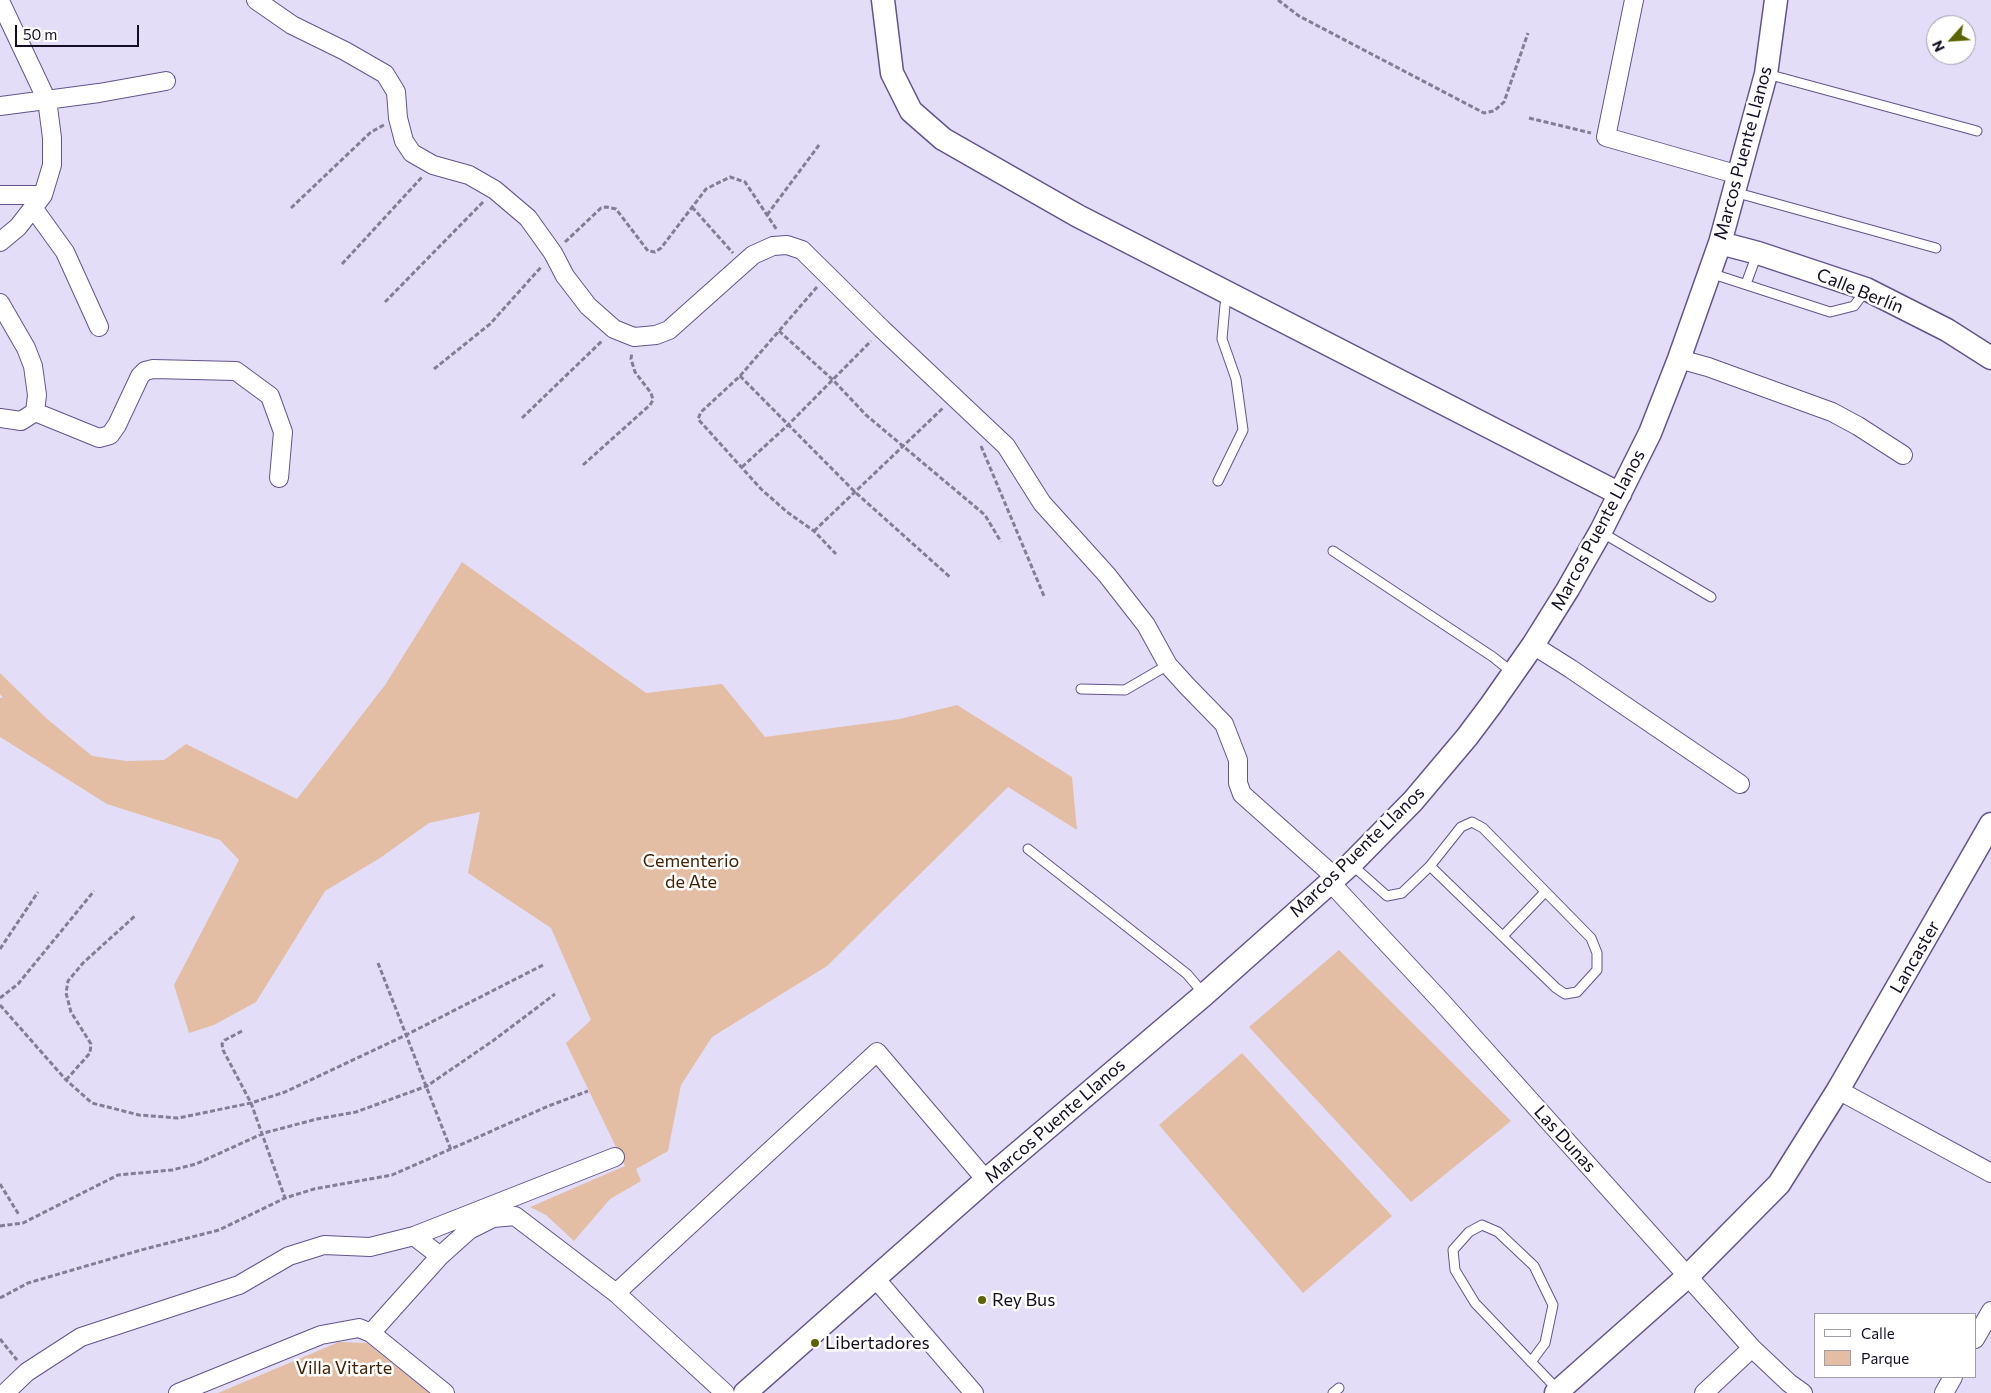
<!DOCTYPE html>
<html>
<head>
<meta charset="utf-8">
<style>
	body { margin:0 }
	#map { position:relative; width:1991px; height:1393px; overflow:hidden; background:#e3ddf7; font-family:Commissioner,sans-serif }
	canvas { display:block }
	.legend { position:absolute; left:1814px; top:1313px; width:162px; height:65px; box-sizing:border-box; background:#fff; border:1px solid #a19ea7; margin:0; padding:6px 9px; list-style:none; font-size:15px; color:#140d23 }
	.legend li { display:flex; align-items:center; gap:10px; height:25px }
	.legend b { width:25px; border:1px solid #a19ea7 }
	.north { position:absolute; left:1926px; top:15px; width:50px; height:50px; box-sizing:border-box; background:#fff; border:1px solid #a19ea7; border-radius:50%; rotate:244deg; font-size:14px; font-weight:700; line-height:20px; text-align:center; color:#140d23 }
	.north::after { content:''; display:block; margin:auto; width:18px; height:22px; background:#5b6403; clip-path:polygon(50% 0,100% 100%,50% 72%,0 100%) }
	.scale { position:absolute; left:15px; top:25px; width:124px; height:22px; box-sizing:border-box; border:2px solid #140d23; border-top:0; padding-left:6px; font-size:15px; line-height:18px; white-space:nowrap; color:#140d23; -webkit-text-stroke:4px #fff; paint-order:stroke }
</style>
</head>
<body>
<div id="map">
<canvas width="1991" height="1393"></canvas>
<ul class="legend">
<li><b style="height:6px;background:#fff"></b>Calle</li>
<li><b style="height:14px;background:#e3bea5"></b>Parque</li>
</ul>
<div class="north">N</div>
<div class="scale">50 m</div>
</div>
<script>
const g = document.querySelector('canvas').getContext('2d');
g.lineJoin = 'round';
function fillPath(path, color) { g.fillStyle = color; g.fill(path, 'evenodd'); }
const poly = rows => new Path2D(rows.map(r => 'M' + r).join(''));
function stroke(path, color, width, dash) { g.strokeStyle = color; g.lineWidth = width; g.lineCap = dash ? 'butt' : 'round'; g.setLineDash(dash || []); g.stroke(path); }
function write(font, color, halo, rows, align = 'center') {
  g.font = font + ' Commissioner,sans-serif'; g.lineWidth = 5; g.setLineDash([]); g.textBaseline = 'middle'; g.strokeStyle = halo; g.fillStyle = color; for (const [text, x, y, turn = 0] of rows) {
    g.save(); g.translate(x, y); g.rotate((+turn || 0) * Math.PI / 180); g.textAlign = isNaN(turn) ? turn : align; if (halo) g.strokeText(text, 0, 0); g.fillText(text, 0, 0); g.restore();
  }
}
const green = poly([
	[462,562,646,693,722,684,765,737,900,719,957,705,1072,777,1077,830,1008,787,827,966,712,1037,681,1085,668,1151,636,1169,641,1181,610,1199,574,1241,546,1215,530,1207,625,1166,566,1043,591,1020,551,928,468,873,480,812,429,823,380,858,325,891,256,1002,214,1025,189,1033,174,985,239,860,220,840,107,804,0,737,0,698,3,698,0,694,0,673,46,718,92,756,126,761,164,760,186,744,297,799,385,685],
	[1339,950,1511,1121,1411,1202,1249,1027],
	[1242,1053,1392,1216,1303,1293,1159,1125],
	[339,1342,367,1343,429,1393,218,1393]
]);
const path = poly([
	[1278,0,1299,16,1484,113,1494,111,1504,102,1528,33],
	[1529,118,1591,133],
	[692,207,733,253],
	[291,208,371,132,384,125],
	[767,215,819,145],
	[565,242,601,208,606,207,616,209,648,251,655,252,661,248,706,189,730,177,745,182,777,230],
	[342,264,423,176],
	[817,287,740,376,701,412,698,419,761,489,787,512,814,531,836,554],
	[385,302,484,201],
	[779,331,833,380,866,415,985,515,1001,542],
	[434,369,490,324,542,266],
	[740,376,855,492,951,578],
	[522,418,603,340],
	[981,446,1044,596],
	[583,465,650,405,653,400,651,393,635,372,631,359,632,352],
	[742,467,788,425,871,341],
	[814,531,943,408],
	[0,949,38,892],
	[378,963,451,1150],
	[0,998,18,984,94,891],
	[0,1005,66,1080,92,1103,139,1115,178,1118,251,1103,285,1092,406,1035,545,964],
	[242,1031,225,1040,222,1044,223,1050,251,1103,285,1198],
	[66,1080,90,1053,91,1044,71,1012,66,993,68,981,83,963,136,915],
	[0,1184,19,1215],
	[0,1226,23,1223,118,1175,172,1170,196,1164,264,1133,317,1119,356,1112,427,1086,494,1040,555,994],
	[0,1298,28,1283,141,1250,219,1230,285,1198,314,1189,392,1175,546,1107,588,1091],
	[0,1339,17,1360]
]);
const service = poly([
	[1767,74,1977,131],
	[1734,192,1936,248],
	[1710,273,1830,312,1854,306,1866,290],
	[1746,284,1757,254],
	[1218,481,1243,430,1236,379,1222,339,1225,305,1229,293],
	[1601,532,1711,597],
	[1333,551,1493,657,1513,673],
	[1081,689,1125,690,1168,665],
	[1028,849,1187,974,1204,994],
	[1351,864,1387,896,1402,893,1430,866,1461,827,1472,822,1483,828,1591,938,1597,953,1597,970,1577,992,1565,994,1556,988,1430,866],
	[1503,936,1545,892],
	[1531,1362,1545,1343,1553,1305,1534,1266,1498,1232,1482,1225,1469,1232,1453,1250,1455,1270,1475,1303,1559,1391],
	[1333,1393,1339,1388]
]);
const minor = poly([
	[256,0,292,25,345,51,385,74,396,92,398,118,404,141,412,153,433,165,469,175,495,190,528,218,553,253,565,276,588,306,614,329,634,337,656,335,669,330,753,255,773,246,787,245,802,250,882,329,1006,446,1042,503,1107,575,1146,625,1168,665,1187,686,1224,724,1238,760,1238,783,1242,794,1335,877],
	[1634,0,1606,137,1739,175],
	[0,1,43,92,48,107,52,138,52,165,43,195,18,227,0,242],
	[0,106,99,93,166,81],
	[0,195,43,195],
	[34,209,65,252,99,327],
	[0,303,26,348,33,366,37,395,35,412,21,421,0,418],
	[1679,359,1708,367,1832,412,1858,426,1903,455],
	[35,412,99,438,110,435,117,425,140,376,145,371,153,369,236,371,270,396,283,432,279,478],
	[1533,645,1571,669,1740,784],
	[1330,882,1440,1000,1752,1348,1789,1383,1803,1393],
	[1838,1090,1991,1173],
	[414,1236,615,1157],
	[875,1278,974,1393],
	[616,1293,877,1052,986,1180],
	[371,1333,440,1256,469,1230,493,1218,515,1216,616,1293,725,1393],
	[1975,1339,1991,1311],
	[5,1393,27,1372,81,1337,239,1285,289,1256,324,1245,370,1247,414,1236,440,1256],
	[178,1393,321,1335,359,1328,371,1333,445,1393],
	[1704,1393,1752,1348],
	[1944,1393,1953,1377]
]);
const tertiary = poly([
	[883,0,892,73,911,111,943,139,1078,216,1620,494],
	[1720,243,1758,253,1866,289,1947,330,1991,358],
	[745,1393,986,1180,1205,994,1351,864,1413,801,1467,737,1491,705,1533,645,1568,589,1601,531,1650,433,1679,359,1720,243,1766,74,1776,0],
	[1556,1393,1688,1276,1779,1184,1838,1090,1991,824]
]);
const markers = [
	[982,1300,5,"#5b6403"],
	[815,1343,5,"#5b6403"]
];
const streetNames = [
	["Marcos Puente Llanos",1743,153,-75],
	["Calle Berlín",1860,291,22],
	["Marcos Puente Llanos",1598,530,-62],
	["Marcos Puente Llanos",1357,852,-44],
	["Lancaster",1915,957,-60],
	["Marcos Puente Llanos",1055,1121,-41],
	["Las Dunas",1565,1139,48]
];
const parkNames = [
	["Cementerio",691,861],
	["de Ate",691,882],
	["Villa Vitarte",344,1368]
];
const poiNames = [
	["Rey Bus",992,1300],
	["Libertadores",825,1343]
];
fillPath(green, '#e3bea5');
stroke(service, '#64548b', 11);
stroke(minor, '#64548b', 20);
stroke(tertiary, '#64548b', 25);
stroke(path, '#837d95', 3, [5, 2.5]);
stroke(service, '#fff', 9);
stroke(minor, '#fff', 18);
stroke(tertiary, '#fff', 22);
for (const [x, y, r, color] of markers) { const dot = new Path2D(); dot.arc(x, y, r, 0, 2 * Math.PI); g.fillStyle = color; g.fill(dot); stroke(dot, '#fff', 2); }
write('18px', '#140d23', '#fff', streetNames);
write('18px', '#452103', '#fff', parkNames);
write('18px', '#140d23', '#fff', poiNames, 'left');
</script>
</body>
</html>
